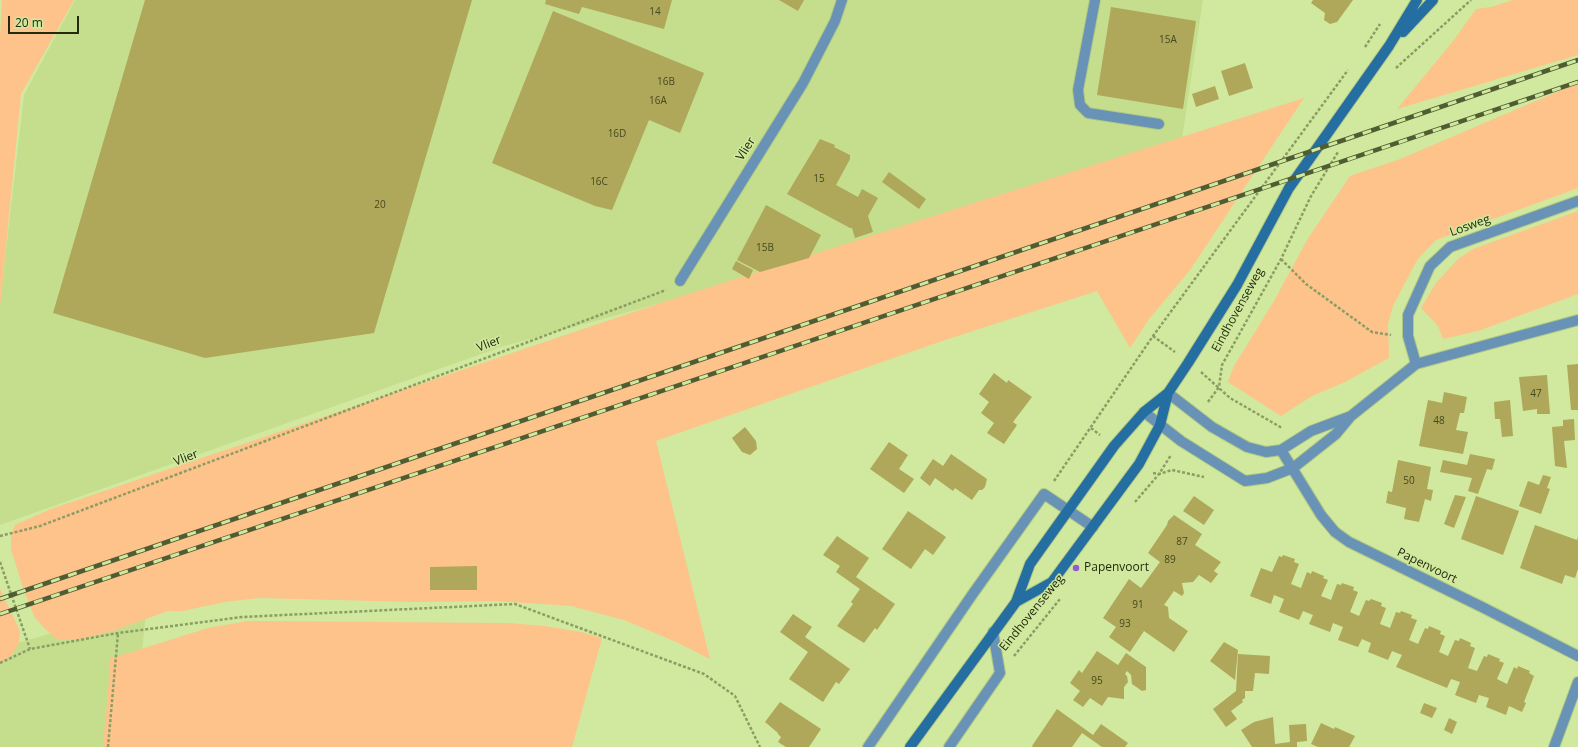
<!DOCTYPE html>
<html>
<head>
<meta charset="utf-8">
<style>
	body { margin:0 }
	#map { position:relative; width:1578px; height:747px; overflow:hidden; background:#d0e99e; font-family:"Open Sans",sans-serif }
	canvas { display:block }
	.scale { position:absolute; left:8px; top:16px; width:71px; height:18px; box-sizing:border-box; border:2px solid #222b0d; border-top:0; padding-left:5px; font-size:12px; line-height:14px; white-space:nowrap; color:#222b0d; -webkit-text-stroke:3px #d0e99e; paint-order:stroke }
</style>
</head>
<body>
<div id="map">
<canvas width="1578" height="747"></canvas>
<div class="scale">20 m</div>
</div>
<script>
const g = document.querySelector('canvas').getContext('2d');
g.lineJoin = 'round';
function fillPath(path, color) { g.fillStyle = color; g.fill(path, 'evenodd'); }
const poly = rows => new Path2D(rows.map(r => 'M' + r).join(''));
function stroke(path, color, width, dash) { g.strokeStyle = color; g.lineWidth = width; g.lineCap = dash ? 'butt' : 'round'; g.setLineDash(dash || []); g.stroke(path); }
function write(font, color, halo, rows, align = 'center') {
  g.font = font + ' "Open Sans",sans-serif'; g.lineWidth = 3; g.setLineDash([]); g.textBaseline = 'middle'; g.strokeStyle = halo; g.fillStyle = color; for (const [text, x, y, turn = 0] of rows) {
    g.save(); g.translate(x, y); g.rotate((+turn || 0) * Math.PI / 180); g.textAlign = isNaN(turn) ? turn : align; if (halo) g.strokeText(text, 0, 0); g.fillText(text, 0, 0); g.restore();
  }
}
const built = poly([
	[75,0,1203,0,1180,152,657,304,501,347,0,525,0,302,24,95],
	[147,606,131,747,0,747,0,648]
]);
const green = poly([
	[2,0,74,0,21,94,0,307,0,38],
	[1513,0,1578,0,1578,55,1397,109,1454,40,1476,9,1491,7],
	[1578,83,1578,188,1436,240,1417,260,1393,306,1388,324,1389,358,1345,382,1312,396,1281,416,1228,382,1234,366,1274,301,1307,240,1350,176,1400,159],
	[1304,98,1190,270,1149,319,1130,348,1097,291,945,340,656,441,710,659,674,641,624,620,571,606,496,601,414,602,259,598,224,602,183,611,168,611,113,631,76,640,57,639,47,631,35,618,24,591,11,549,11,534,15,525,51,509,657,304],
	[1578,211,1578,294,1478,331,1443,339,1438,326,1421,308,1436,283,1458,259,1473,249],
	[0,589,20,631,19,643,12,655,0,664],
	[248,621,508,623,545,626,581,632,602,638,572,747,103,747,109,679,109,659,208,628]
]);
const building = poly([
	[145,0,472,0,374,333,205,358,53,313],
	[546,0,672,0,664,29,582,7,579,14,545,4],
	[779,0,804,0,798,11],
	[1313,0,1353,0,1337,22,1330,24,1324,20,1325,13,1311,3],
	[1111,7,1196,21,1183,109,1097,95],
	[553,11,704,73,680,133,649,120,612,210,595,206,492,163],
	[1245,63,1253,88,1229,96,1221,71],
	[1215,86,1219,99,1196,107,1192,94],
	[820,139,835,145,834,147,850,155,850,159,836,185,858,197,862,189,878,198,868,216,873,232,855,238,852,228,850,228,787,194],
	[889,172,926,199,919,209,882,182],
	[766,205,821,235,809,258,760,272,737,260],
	[736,261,753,270,749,279,732,269],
	[1578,364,1578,410,1571,410,1567,365],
	[994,373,1007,383,1008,380,1032,397,1013,422,1017,425,1004,444,987,433,994,423,981,413,989,402,979,394],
	[1547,375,1550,414,1537,414,1537,409,1523,411,1519,377],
	[1444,392,1467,397,1464,413,1460,413,1456,430,1468,432,1463,454,1419,446,1428,400,1442,403],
	[1510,400,1513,436,1502,437,1500,419,1495,419,1494,402],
	[1574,419,1575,440,1564,441,1567,468,1555,466,1552,427,1563,426,1563,420],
	[745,427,756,441,757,449,750,455,742,452,732,438],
	[889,442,908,455,899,469,914,479,904,493,870,469],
	[951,454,987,479,985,487,982,490,979,490,972,500,955,488,953,491,935,478,930,486,920,478,933,459,943,466],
	[1470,454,1495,459,1492,470,1487,469,1478,494,1468,491,1472,478,1440,472,1443,460,1467,465],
	[1398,460,1431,467,1427,489,1433,490,1431,501,1425,499,1419,522,1404,519,1406,508,1386,503,1388,491,1392,492],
	[1543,475,1551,477,1547,488,1550,489,1541,514,1519,506,1528,481,1539,485],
	[1455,495,1466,497,1454,528,1444,524],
	[1194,496,1214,510,1204,525,1183,511],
	[1476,496,1519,511,1503,555,1461,539],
	[908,511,946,537,933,555,925,549,911,569,882,549],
	[1174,515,1202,534,1195,545,1221,562,1214,571,1218,574,1211,583,1199,575,1193,582,1182,583,1184,593,1182,596,1174,591,1164,605,1168,607,1169,618,1188,631,1174,652,1144,631,1130,652,1109,637,1116,627,1103,618,1129,579,1141,588,1160,562,1148,553,1167,525,1168,521],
	[1535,525,1577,540,1578,537,1578,569,1575,578,1565,575,1562,584,1520,568],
	[837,536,869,558,856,577,895,604,877,630,875,628,864,643,837,626,853,604,851,602,860,589,836,572,840,566,823,555],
	[1283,555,1295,559,1294,562,1299,564,1291,584,1301,588,1307,572,1311,574,1312,571,1324,576,1323,578,1328,580,1321,596,1331,600,1337,584,1341,585,1342,583,1354,587,1353,590,1358,592,1350,612,1359,616,1366,600,1369,601,1371,599,1382,603,1381,606,1386,608,1380,624,1390,628,1396,612,1400,613,1401,611,1412,615,1411,618,1417,620,1409,640,1418,644,1425,628,1428,629,1429,626,1441,631,1440,634,1445,636,1439,652,1448,656,1455,640,1459,641,1460,638,1471,643,1470,646,1475,648,1468,668,1477,671,1484,656,1487,657,1488,654,1500,659,1499,661,1504,663,1497,679,1507,684,1514,667,1517,669,1518,666,1530,671,1529,673,1534,676,1524,702,1526,703,1522,712,1509,706,1506,715,1486,707,1489,698,1479,695,1476,703,1455,695,1460,682,1451,679,1447,688,1396,667,1402,655,1392,651,1388,660,1368,652,1371,643,1362,639,1358,647,1338,640,1343,627,1333,623,1330,632,1309,624,1313,615,1303,611,1299,620,1279,612,1284,599,1274,595,1271,604,1250,596,1261,568,1272,572,1279,556,1282,557],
	[477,566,477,590,430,590,430,567],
	[793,614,812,627,805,637,850,669,839,684,836,682,823,702,789,679,808,652,780,632],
	[1224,642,1238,650,1235,680,1210,661],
	[1097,651,1118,665,1126,653,1146,667,1146,690,1142,691,1132,684,1131,675,1127,671,1125,674,1127,676,1128,682,1124,687,1124,699,1108,697,1102,706,1090,698,1083,707,1073,700,1080,691,1070,683,1079,670,1082,673],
	[1238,654,1270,656,1269,674,1255,673,1253,691,1245,691,1245,698,1242,700,1243,702,1231,711,1237,719,1226,727,1213,709,1236,691],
	[780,702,821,729,809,747,786,747,778,742,781,737,778,734,778,733,765,722],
	[1424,703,1437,708,1432,718,1420,713],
	[1057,709,1093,735,1101,724,1128,743,1125,747,1102,747,1082,733,1072,747,1033,747,1032,746],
	[1273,717,1275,744,1290,742,1289,725,1306,724,1307,741,1297,742,1297,747,1252,747,1241,730,1254,722],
	[1449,718,1457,722,1452,734,1444,730],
	[1321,723,1334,729,1335,727,1355,736,1349,747,1318,747,1311,744]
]);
const path = poly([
	[1365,47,1380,24],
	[1396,68,1471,0],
	[1281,259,1306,284,1372,332,1391,335],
	[1153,336,1175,352],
	[1201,372,1230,398,1282,428],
	[1208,402,1219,387,1222,365,1281,259,1311,196,1338,152],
	[1091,428,1100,435],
	[1153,473,1159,474,1172,470,1204,477],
	[1054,481,1153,336,1348,70],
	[1135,502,1159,474,1171,455],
	[0,536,40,526,666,290],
	[0,562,30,649],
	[1014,656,1060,599],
	[0,663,30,649,118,633,242,617,515,604,704,674,735,696,760,747],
	[108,747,118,633]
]);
const service = poly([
	[1095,0,1078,90,1080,105,1088,113,1159,124],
	[1416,364,1408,336,1408,315,1430,266,1450,247,1578,201]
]);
const minor = poly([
	[680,281,803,83,835,21,842,0],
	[1168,393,1212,427,1247,447,1266,452,1281,450,1311,431,1351,416],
	[1144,412,1181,441,1245,481,1267,478,1293,468,1336,434,1351,416,1416,364,1578,320],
	[1281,450,1321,515,1335,532,1349,542,1482,607,1578,656],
	[868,747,972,595,1044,494,1093,527],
	[949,747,1000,673,993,632],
	[1554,747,1578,682]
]);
const secondary = poly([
	[1403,32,1433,0],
	[1016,602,1052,582,1139,464,1160,425,1168,393],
	[910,747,1016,602,1030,564,1114,446,1144,412,1168,393,1188,363,1237,285,1289,188,1389,46,1417,0]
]);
const rail = poly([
	[0,599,1578,60],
	[0,614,1578,82]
]);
const markers = [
	[1076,568,4,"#945ad2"]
];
const numberNames = [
	["14",655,12],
	["15A",1168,40],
	["16B",666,82],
	["16A",658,101],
	["16D",617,134],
	["15",819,179],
	["16C",599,182],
	["20",380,205],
	["15B",765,248],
	["47",1536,394],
	["48",1439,421],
	["50",1409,481],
	["87",1182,542],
	["89",1170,560],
	["91",1138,605],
	["93",1125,624],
	["95",1097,681]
];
const streetNames = [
	["Vlier",746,149,-58],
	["Losweg",1470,226,-20],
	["Eindhovenseweg",1238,310,-61],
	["Vlier",489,344,-21],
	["Vlier",186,458,-21],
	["Papenvoort",1427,566,26],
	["Eindhovenseweg",1032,613,-51]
];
const poiNames = [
	["Papenvoort",1084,568]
];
fillPath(built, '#c5de8d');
fillPath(green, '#fec28b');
fillPath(building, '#afa759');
stroke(service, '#b1c784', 12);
stroke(minor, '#b1c784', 12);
stroke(secondary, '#b1c784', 12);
stroke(path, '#8b9d64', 2.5, [3, 2]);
stroke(service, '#6893b6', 10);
stroke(minor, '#6893b6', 10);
stroke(secondary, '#246ea1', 10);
stroke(rail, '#505d33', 4.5);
stroke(rail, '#d0e99e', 3, [9]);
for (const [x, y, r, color] of markers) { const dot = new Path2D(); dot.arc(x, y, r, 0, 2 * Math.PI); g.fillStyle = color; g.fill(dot); stroke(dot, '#d0e99e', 1.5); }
write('10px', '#454a20', null, numberNames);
write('12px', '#222b0d', '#d0e99e', streetNames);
write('12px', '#222b0d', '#d0e99e', poiNames, 'left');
</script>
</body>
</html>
